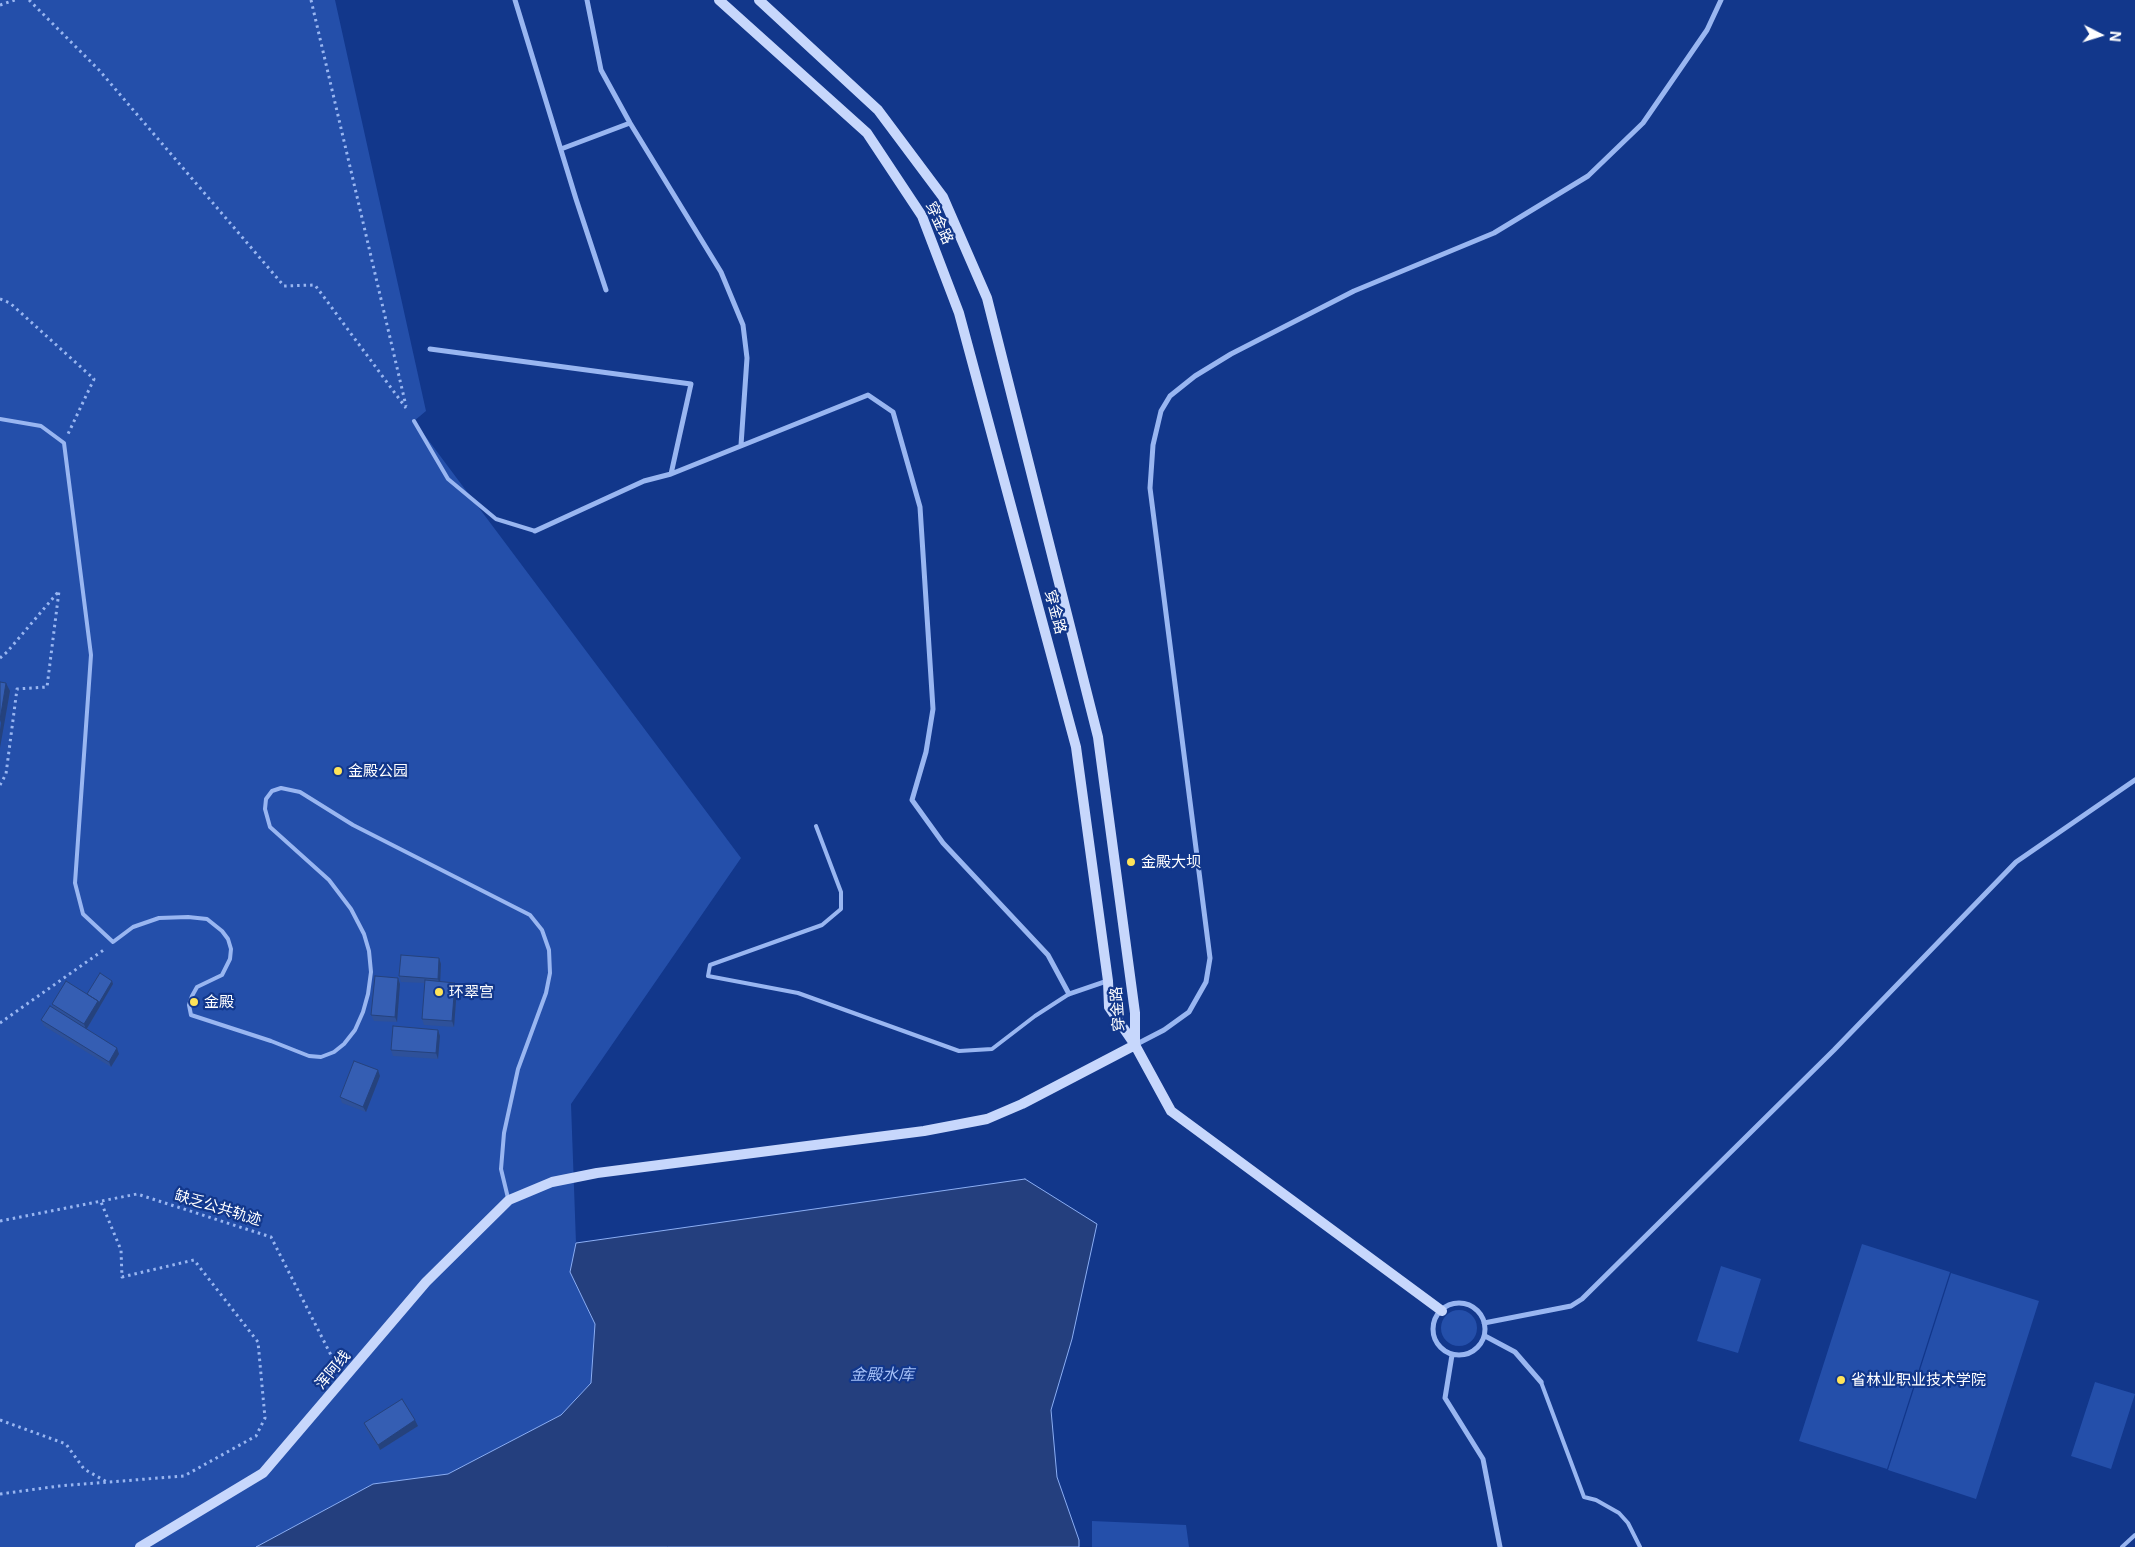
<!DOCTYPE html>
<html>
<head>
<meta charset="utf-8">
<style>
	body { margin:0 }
	#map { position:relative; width:2135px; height:1547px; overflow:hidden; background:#12378b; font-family:Inter,sans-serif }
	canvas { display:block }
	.north { position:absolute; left:2075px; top:10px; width:50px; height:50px; -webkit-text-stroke:4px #12378b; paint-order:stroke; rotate:95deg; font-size:14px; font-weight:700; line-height:20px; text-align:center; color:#fff }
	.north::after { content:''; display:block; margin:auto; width:18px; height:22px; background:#fff; clip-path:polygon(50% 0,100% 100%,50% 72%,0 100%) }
</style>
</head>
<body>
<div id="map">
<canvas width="2135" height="1547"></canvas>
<div class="north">N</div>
</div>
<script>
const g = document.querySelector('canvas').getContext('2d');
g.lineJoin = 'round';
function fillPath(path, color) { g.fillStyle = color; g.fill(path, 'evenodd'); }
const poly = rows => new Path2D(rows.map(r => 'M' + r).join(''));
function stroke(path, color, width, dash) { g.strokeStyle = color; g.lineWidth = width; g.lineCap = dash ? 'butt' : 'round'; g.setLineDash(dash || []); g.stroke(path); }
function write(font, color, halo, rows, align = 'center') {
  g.font = font + ' Inter,"Noto Sans SC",sans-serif'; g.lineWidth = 4.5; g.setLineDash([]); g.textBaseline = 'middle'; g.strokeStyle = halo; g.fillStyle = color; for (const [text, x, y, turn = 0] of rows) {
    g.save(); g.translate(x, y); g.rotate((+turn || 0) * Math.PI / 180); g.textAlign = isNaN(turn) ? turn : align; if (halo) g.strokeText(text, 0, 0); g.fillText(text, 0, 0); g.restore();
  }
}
const green = poly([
	[0,0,335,0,426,411,414,421,741,858,571,1104,576,1243,570,1272,595,1324,591,1383,561,1415,448,1474,373,1484,256,1547,0,1547],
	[1862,1244,1950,1272,1887,1469,1799,1441],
	[1721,1266,1761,1279,1738,1353,1697,1341],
	[1951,1273,2039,1301,1976,1499,1888,1470],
	'1441 1328a18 18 0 1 1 36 0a18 18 0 1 1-36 0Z',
	[2095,1382,2135,1394,2111,1469,2071,1456],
	[1092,1521,1186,1525,1189,1547,1092,1547]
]);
const water = poly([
	[1025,1179,1097,1224,1072,1339,1051,1410,1057,1477,1079,1540,1079,1547,256,1547,373,1484,448,1474,561,1415,591,1383,595,1324,570,1272,576,1243,1025,1179]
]);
const path = poly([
	[29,0,99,70,284,286,315,285,406,408],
	[311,0,406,406],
	[0,5,15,0],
	[0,299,10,303,94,379,68,434],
	[0,658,7,652,59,591],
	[0,785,6,774,17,689,47,687,59,591],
	[0,1023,105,949],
	[0,1221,137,1194,271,1237,336,1365],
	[0,1420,66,1444,84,1469,107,1482],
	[0,1494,59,1486,184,1476,256,1436,265,1418,258,1342,194,1260,122,1277,121,1250,101,1202]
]);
const lane = poly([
	[0,419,41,426,64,443,91,655,75,883,83,914,113,942,133,927,159,918,188,917,207,919,222,931,228,939,231,949,230,959,222,975,197,987,192,996,189,1005,191,1015,271,1041,309,1056,321,1057,334,1052,344,1044,355,1030,363,1012,368,994,371,972,369,951,364,934,351,909,329,880,270,827,265,809,266,799,272,791,281,788,300,792,353,825,530,915,542,930,549,950,550,973,546,993,518,1069,504,1133,501,1169,508,1198],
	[414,421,448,479,496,519,535,531],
	[816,826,841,892,841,909,822,925,710,965,708,976,798,993,959,1051,992,1049,1035,1016,1069,994],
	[1541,1382,1584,1497,1596,1500,1619,1513,1628,1523,1640,1547],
	[2122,1547,2135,1535]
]);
const street = poly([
	[515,0,576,199,606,290],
	[587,0,601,70,630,123,721,272,743,325,747,358,741,445],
	[561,149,630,123],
	[430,349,691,384,671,474],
	[535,531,644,481,671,474,868,395,893,412,920,507,933,709,926,752,912,800,943,843,1048,955,1069,994,1107,981],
	[1135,1045,1164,1030,1189,1012,1206,982,1210,958,1150,488,1153,445,1161,411,1170,396,1195,376,1231,354,1354,291,1494,233,1588,176,1643,123,1707,30,1721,0],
	'1433 1329a26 26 0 1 1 52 0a26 26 0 1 1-52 0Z',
	[1484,1323,1571,1306,1582,1299,1834,1050,2016,862,2135,780],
	[1485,1336,1515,1352,1541,1382],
	[1452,1355,1445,1398,1483,1459,1500,1547]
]);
const secondary = poly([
	[719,0,867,133,922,216,959,313,1076,747,1108,981,1109,1007,1135,1045,1171,1111,1442,1311],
	[759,0,878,110,943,197,987,298,1098,737,1135,1013,1135,1045],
	[140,1547,263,1473,426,1282,509,1200,552,1182,597,1173,924,1131,987,1119,1022,1104,1135,1045]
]);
const wall = poly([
	[439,958,441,964,440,981,457,988,454,1027,424,1025,422,1019,425,983,401,982,399,976],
	[398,978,400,984,397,1022,374,1021,371,1015],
	[112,981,113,984,87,1029,119,1054,111,1067,44,1026,41,1020,53,1008,52,1004,87,994],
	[438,1030,440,1036,438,1059,393,1056,391,1050],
	[378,1070,380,1076,366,1112,342,1103,340,1097],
	[364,1423,418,1426,380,1450,366,1429]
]);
const shadedWall = poly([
	[6,683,10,691,0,748,0,730,1,723,0,720],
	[439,958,441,964,440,985,438,979],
	[398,978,400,984,397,1022,395,1017],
	[112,981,113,984,86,1030,84,1024,98,1001],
	[455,983,457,988,454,1027,452,1021],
	[438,1030,440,1036,438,1059,436,1053],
	[117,1048,119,1054,111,1067,109,1062],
	[378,1070,380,1076,366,1112,363,1107],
	[415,1420,418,1426,380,1450,378,1445]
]);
const building = poly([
	[0,682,6,683,0,720,0,682],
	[401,955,439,958,438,979,399,976,401,955],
	[100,973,112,981,99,1003,98,1001,87,994,100,973],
	[375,976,398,978,395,1017,371,1015,375,976],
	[425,980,455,983,452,1021,422,1019,425,980],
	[66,981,98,1001,84,1024,52,1004,66,981],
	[50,1006,117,1048,109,1062,41,1020,50,1006],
	[393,1026,438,1030,436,1053,391,1050,393,1026],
	[354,1061,378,1070,363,1107,340,1097,354,1061],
	[402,1399,415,1420,378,1445,364,1423,402,1399]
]);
const markers = [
	[338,771,5,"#ffe459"],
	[1131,862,5,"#ffe459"],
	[439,992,5,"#ffe459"],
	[194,1002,5,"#ffe459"],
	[1841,1380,5,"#ffe459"]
];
const streetNames = [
	["穿金路",939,223,65],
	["穿金路",1055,612,75],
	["穿金路",1118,1009,-94],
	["缺乏公共轨迹",218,1208,17],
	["浑阿线",333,1370,-50]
];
const poiNames = [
	["金殿公园",348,771],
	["金殿大坝",1141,862],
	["环翠宫",449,992],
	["金殿",204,1002],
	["省林业职业技术学院",1851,1380]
];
const waterNames = [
	["金殿水库",882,1375]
];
fillPath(green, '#244faa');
fillPath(water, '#243f7e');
stroke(water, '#8baef4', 1);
stroke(path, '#99b6f1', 3, [2.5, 4]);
stroke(lane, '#99b6f1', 4);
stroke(street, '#99b6f1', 5);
stroke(secondary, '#c7d7fc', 10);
fillPath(wall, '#2e519a');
fillPath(shadedWall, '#25427d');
fillPath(building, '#355eb3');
stroke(building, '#25427d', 1);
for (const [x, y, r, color] of markers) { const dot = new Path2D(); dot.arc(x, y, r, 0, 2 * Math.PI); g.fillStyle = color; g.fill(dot); stroke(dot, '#12378b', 2); }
write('15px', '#fff', '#12378b', streetNames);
write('15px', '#fff', '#12378b', poiNames, 'left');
write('italic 16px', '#a5c0f8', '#12378b', waterNames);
</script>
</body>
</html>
